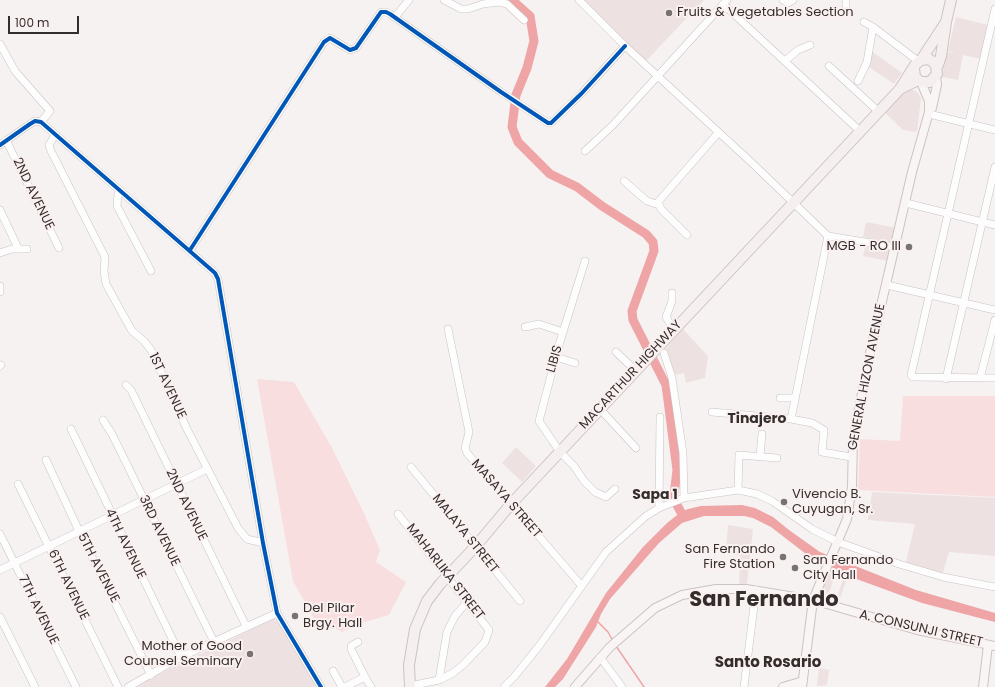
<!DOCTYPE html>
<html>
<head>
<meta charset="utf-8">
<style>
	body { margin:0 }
	#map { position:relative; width:995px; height:687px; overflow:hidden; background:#f7f2f2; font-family:Poppins,sans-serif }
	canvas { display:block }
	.scale { position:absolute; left:8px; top:16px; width:71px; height:18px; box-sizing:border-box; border:2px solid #332e2e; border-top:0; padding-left:5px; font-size:12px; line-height:14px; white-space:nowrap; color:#332e2e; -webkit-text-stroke:3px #faf0ef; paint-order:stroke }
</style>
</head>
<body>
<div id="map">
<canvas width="995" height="687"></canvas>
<div class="scale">100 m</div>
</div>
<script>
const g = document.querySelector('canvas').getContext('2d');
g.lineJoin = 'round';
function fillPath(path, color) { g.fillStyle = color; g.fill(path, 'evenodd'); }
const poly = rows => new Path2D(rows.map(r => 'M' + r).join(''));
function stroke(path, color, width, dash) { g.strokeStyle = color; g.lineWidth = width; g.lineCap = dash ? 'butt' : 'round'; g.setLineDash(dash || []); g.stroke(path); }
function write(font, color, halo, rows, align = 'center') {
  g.font = font + ' Poppins,sans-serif'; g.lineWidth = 4; g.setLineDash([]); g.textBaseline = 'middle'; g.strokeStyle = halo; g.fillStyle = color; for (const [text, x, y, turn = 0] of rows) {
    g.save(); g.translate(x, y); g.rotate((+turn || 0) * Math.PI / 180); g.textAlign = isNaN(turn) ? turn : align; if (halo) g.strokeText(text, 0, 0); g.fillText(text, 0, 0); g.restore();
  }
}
const built = poly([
	[580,0,704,0,645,62],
	[956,17,988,25,981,59,963,55,958,80,942,77,947,52,956,53,948,51],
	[870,50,902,73,894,84,866,65],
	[910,89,917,92,921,98,917,132,903,130,885,113,902,94],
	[866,222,897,228,893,244,863,237],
	[866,244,892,249,889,261,863,256],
	[683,329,708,356,705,378,686,383,684,373,676,375,664,351],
	[516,447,536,466,522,482,502,463],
	[872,492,995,498,995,556,949,552,942,576,905,566,915,524,868,520],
	[728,525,753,529,747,584,739,584,740,556,731,554,731,548,726,548],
	[830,569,848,576,838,604,835,602,844,577,834,573,831,581,833,582,826,601,819,599],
	[273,619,279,621,317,687,132,687],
	[819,668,829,670,827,685,817,686]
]);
const green = poly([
	[257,379,294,382,332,448,363,511,380,550,376,562,406,582,389,615,358,624,342,632,335,628,330,629,326,624,319,628,293,581],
	[903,396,995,396,995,497,858,490,860,439,900,441]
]);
const water = poly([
	[742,505,755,508,773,517,789,530,820,552,916,590,995,613,995,622,922,603,851,577,806,554,771,527,753,518,744,516,704,516,682,523,659,543,610,599,601,614,596,627,563,679,555,687,545,687,567,659,606,593,643,547,667,523,681,512,688,509,701,506]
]);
const stream = poly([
	[597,621,608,632,613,641],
	[616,646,644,687]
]);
const river = poly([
	[512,0,530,16,534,41,527,68,516,95,512,127,518,142,550,174,577,187,602,206,646,234,653,242,654,251,632,311,633,320,666,385,677,470,674,495,677,505,683,516]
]);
const minor = poly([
	[444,0,461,9,468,9,483,4,499,2,507,4,524,20],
	[579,0,625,46,751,162,828,236,895,247],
	[783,0,788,3,793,0],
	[846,0,846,5],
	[723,4,861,132],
	[995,9,911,375,913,377,995,378],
	[395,17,409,0],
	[864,22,873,27],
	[0,44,15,71,50,111,41,122],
	[785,61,798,50,810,45],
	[829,66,879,112],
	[858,81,867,62,873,27,918,61],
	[929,114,995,130],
	[55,135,49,145,51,151,105,257,104,271,106,284,132,331,144,341,151,350,187,429,238,528,247,539,263,543],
	[6,140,59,248],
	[0,145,30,124,35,121,41,122,215,273,218,279,263,543,277,613,321,687],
	[585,151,613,125,727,0],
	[624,181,647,201,659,205],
	[120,192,118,194,117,206,151,271],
	[906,203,995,225],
	[0,210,18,248],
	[687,235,661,209,658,202,718,133],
	[190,250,324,42,330,38,350,50,356,48,381,12,386,12,390,14,501,92,548,123,551,123,582,93,625,46],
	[0,253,12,249,27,249],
	[585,261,559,345,539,421,560,452,574,466,584,481,595,492,606,497,615,489],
	[887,285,995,310],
	[0,286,0,292],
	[672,293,672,301,666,317,674,330],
	[525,327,539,324,563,332],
	[448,329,469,432,465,448,467,453,581,585],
	[616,352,636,371],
	[664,353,672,378,683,453,684,498],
	[556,357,575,363],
	[0,366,1,365],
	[980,378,995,320],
	[946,379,995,167],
	[126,385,131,390,246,626],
	[780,398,795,398],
	[600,409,636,448],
	[712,412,791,419,812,423,824,430,822,452,851,457],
	[791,419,828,236],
	[103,420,112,434,214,642],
	[71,429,181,657],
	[760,456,762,434],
	[46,460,79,531,151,675],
	[411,467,520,601],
	[18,484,118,687],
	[738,490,739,455,777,458],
	[659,508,660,417],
	[398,514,489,630,485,642,463,665,453,673,439,680,410,686],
	[0,534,76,687],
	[0,570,207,469],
	[0,617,35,687],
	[358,642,351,646,351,649,365,677],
	[600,657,622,687],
	[333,671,342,687],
	[439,680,447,632,455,616,467,602],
	[128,687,181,657,277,613],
	[345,687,365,677,371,687],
	[504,687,514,677,539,646,606,552,646,516,659,508,684,498,738,490,757,494,772,501,812,529,838,542,899,564,943,577,995,587],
	[744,687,756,590]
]);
const major = poly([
	[932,108,937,85,936,76],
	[575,687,610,647,655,608,682,595,716,589,746,589,813,600,917,630,995,646],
	[783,687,803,681],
	[802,687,813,600,847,519,852,487,853,439,870,353,912,172,929,112,929,101,921,82],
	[983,687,988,645]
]);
const highway = poly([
	[921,60,946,22],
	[937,68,941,56,946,22,951,0],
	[900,89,915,65,921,60,929,59,933,62,936,66,937,74,930,82,921,82,915,77,914,68],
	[410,687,409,665,415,629,427,601,440,584,475,547,511,504,900,89,918,80]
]);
const cycleway = poly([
	[0,145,30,124,35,121,41,122,215,273,218,279,263,543,277,613,321,687],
	[190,250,324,42,330,38,350,50,356,48,381,12,386,12,390,14,501,92,548,123,551,123,582,93,625,46]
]);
const markers = [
	[669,13,4,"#787373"],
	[909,247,4,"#787373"],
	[784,502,4,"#787373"],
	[783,557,4,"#787373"],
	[795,568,4,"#787373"],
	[295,616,4,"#787373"],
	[250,654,4,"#787373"]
];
const poiNames = [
	["Fruits & Vegetables Section",677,13],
	["MGB - RO III",901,247,"right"],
	["Vivencio B.",792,495],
	["Cuyugan, Sr.",792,510],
	["San Fernando",775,550,"right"],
	["Fire Station",775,565,"right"],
	["San Fernando",803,561],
	["City Hall",803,576],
	["Del Pilar",303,609],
	["Brgy. Hall",303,624],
	["Mother of Good",242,647,"right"],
	["Counsel Seminary",242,662,"right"]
];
const streetNames = [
	["2ND AVENUE",33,194,64],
	["LIBIS",555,359,-74],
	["MACARTHUR HIGHWAY",631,375,-47],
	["GENERAL HIZON AVENUE",867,377,-79],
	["1ST AVENUE",167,386,65],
	["MASAYA STREET",506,499,49],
	["2ND AVENUE",186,505,64],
	["3RD AVENUE",159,531,64],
	["MALAYA STREET",465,534,51],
	["4TH AVENUE",125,544,64],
	["5TH AVENUE",98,568,63],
	["MAHARLIKA STREET",445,572,52],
	["6TH AVENUE",68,585,64],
	["7TH AVENUE",38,610,64],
	["A. CONSUNJI STREET",921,629,13]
];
const neighbourhoodNames = [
	["Tinajero",757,419],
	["Sapa 1",655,495]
];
const quarterNames = [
	["Santo Rosario",768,663]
];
const townNames = [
	["San Fernando",764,601]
];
fillPath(built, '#ede2e1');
fillPath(green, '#f8dede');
fillPath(water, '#efa4a6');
stroke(stream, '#efa4a6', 1.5);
stroke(river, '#efa4a6', 9);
stroke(minor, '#c8c3c3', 8);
stroke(major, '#ccc3c3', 10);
stroke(highway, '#ccc3c3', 12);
stroke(minor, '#fefdfd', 7);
stroke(major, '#f9f5f5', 8);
stroke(highway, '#f6efef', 10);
stroke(cycleway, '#0057b8', 4);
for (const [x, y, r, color] of markers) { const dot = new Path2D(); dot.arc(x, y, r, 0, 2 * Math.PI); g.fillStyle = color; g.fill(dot); stroke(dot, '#faf0ef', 1.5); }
write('13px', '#332e2e', '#faf0ef', poiNames, 'left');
write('13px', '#332e2e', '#faf0ef', streetNames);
write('bold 14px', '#332e2e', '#faf0ef', neighbourhoodNames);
write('bold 15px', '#332e2e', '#faf0ef', quarterNames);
write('bold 21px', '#332e2e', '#faf0ef', townNames);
</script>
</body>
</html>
